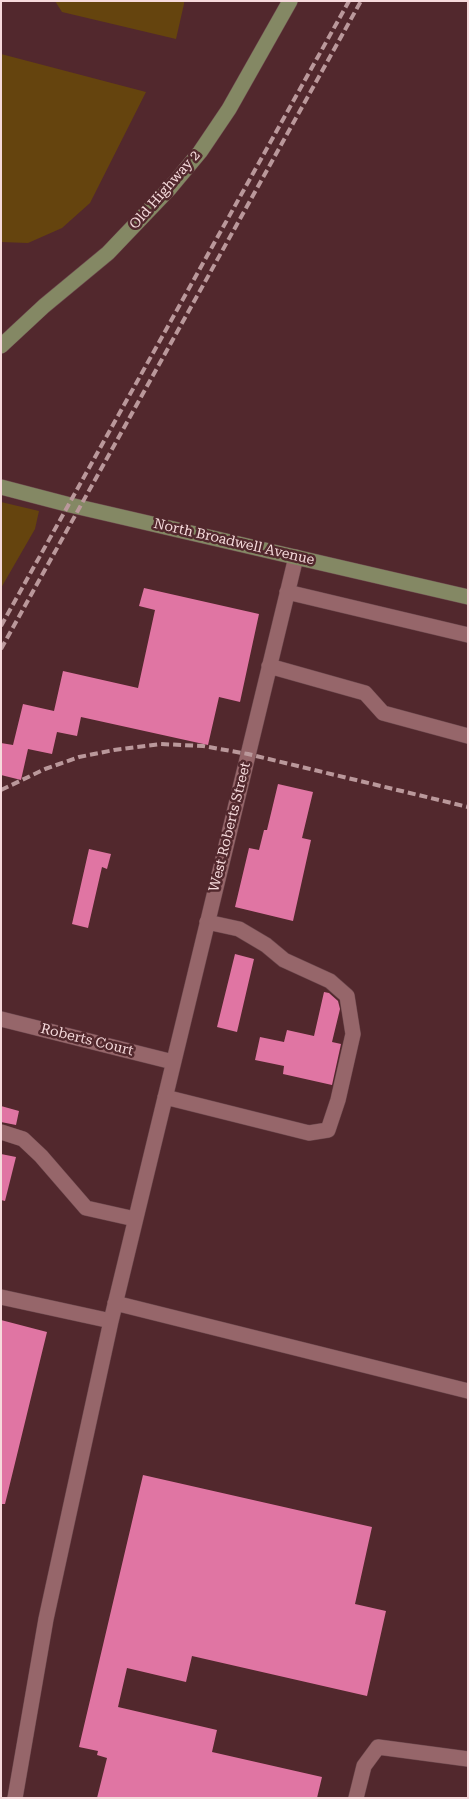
<!DOCTYPE html>
<html>
<head>
<meta charset="utf-8">
<style>
	body { margin:0 }
	#map { position:relative; width:469px; height:1799px; overflow:hidden; background:#52282d; font-family:"Roboto Serif",serif }
	canvas { display:block }
	.frame { position:absolute; inset:0; border:2px solid #f6dadc; pointer-events:none }
</style>
</head>
<body>
<div id="map">
<canvas width="469" height="1799"></canvas>
<div class="frame"></div>
</div>
<script>
const g = document.querySelector('canvas').getContext('2d');
g.lineJoin = 'round';
function fillPath(path, color) { g.fillStyle = color; g.fill(path, 'evenodd'); }
const poly = rows => new Path2D(rows.map(r => 'M' + r).join(''));
function stroke(path, color, width, dash) { g.strokeStyle = color; g.lineWidth = width; g.lineCap = dash ? 'butt' : 'round'; g.setLineDash(dash || []); g.stroke(path); }
function write(font, color, halo, rows, align = 'center') {
  g.font = font + ' "Roboto Serif",serif'; g.lineWidth = 5; g.setLineDash([]); g.textBaseline = 'middle'; g.strokeStyle = halo; g.fillStyle = color; for (const [text, x, y, turn = 0] of rows) {
    g.save(); g.translate(x, y); g.rotate((+turn || 0) * Math.PI / 180); g.textAlign = isNaN(turn) ? turn : align; if (halo) g.strokeText(text, 0, 0); g.fillText(text, 0, 0); g.restore();
  }
}
const green = poly([
	[55,1,184,1,184,4,176,39,62,12],
	[1,54,146,92,90,203,62,228,28,243,1,242],
	[1,502,39,511,35,529,1,588]
]);
const building = poly([
	[144,588,259,614,240,702,219,697,208,745,81,717,77,736,57,732,52,754,28,749,21,780,1,775,1,743,13,745,23,704,54,711,63,671,138,688,155,610,139,606],
	[278,784,313,792,302,838,311,840,293,921,235,907,249,848,259,850,264,830,267,830],
	[89,849,111,854,107,869,102,867,88,928,72,924],
	[235,954,254,959,237,1032,217,1027],
	[324,992,329,993,338,1001,340,1009,332,1042,341,1044,332,1085,283,1074,284,1066,255,1060,260,1037,284,1042,287,1030,314,1036],
	[1,1106,19,1111,16,1125,1,1122],
	[1,1154,16,1157,5,1201,1,1200],
	[1,1320,47,1332,5,1504,1,1504],
	[143,1475,372,1527,355,1604,386,1611,367,1696,192,1656,186,1682,127,1668,118,1707,217,1730,212,1752,322,1777,317,1798,97,1798,107,1758,97,1755,98,1751,79,1747]
]);
const minor = poly([
	[287,592,468,635],
	[269,666,365,693,383,713,468,736],
	[1,1019,173,1062],
	[165,1097,309,1133,328,1130,338,1100,353,1034,347,996,330,981,284,960,266,945,239,929,207,922],
	[1,1132,23,1139,41,1156,86,1208,135,1219],
	[1,1297,111,1321],
	[115,1303,468,1391],
	[15,1798,46,1619,111,1321,296,557],
	[356,1798,364,1766,378,1747,468,1759]
]);
const major = poly([
	[1,346,44,306,108,253,170,188,200,152,229,109,290,1],
	[1,487,70,505,468,597]
]);
const rail = poly([
	[1,626,349,1],
	[1,649,361,1],
	[1,790,45,769,79,757,114,750,161,744,203,746,248,754,468,807]
]);
const streetNames = [
	["Old Highway 2",165,190,-49],
	["North Broadwell Avenue",234,542,13],
	["West Roberts Street",230,827,-76],
	["Roberts Court",87,1040,14]
];
fillPath(green, '#65440e');
fillPath(building, '#e075a3');
stroke(minor, '#6c484d', 16);
stroke(major, '#6c484d', 16);
stroke(minor, '#96666a', 15);
stroke(major, '#848864', 15);
stroke(rail, '#ba989b', 4, [8, 4]);
write('14px', '#f6dadc', '#52282d', streetNames);
</script>
</body>
</html>
